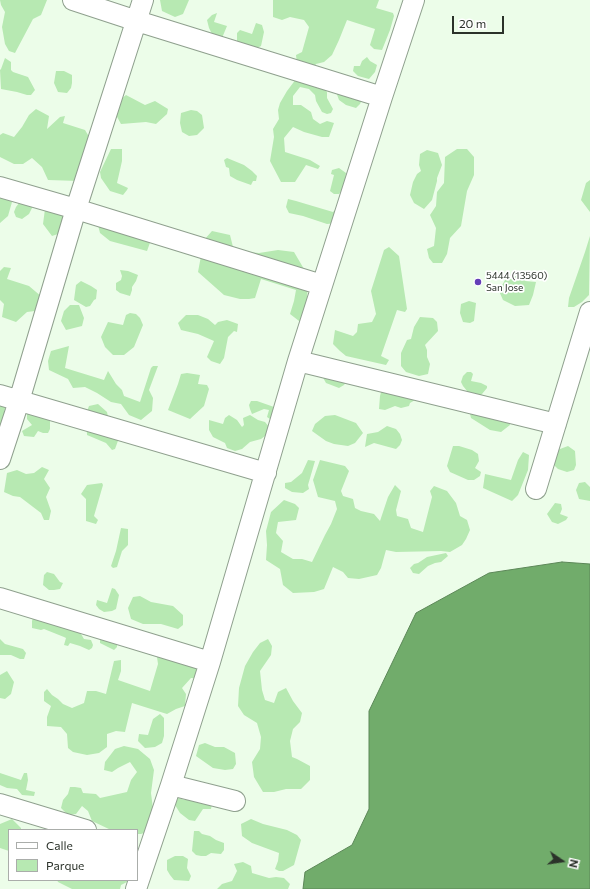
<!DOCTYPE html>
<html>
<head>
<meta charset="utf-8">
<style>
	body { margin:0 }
	#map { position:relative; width:590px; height:889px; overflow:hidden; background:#ecfde9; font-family:Commissioner,sans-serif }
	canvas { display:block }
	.legend { position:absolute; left:8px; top:829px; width:130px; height:52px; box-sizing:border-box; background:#fff; border:1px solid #aaadaa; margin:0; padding:5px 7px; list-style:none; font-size:12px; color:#2b322a }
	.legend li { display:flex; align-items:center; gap:8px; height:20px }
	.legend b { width:20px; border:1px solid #aaadaa }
	.north { position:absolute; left:542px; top:841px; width:40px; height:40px; -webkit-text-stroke:3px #fff; paint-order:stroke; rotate:103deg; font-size:11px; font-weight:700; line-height:16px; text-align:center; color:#2b322a }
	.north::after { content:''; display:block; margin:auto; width:14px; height:18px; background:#2b322a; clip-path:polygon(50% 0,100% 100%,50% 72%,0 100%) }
	.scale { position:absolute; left:452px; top:16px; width:52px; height:18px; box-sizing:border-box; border:2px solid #2b322a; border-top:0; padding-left:5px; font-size:12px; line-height:14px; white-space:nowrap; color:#2b322a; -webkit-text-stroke:3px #fff; paint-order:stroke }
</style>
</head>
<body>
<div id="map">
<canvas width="590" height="889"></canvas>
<ul class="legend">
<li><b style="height:5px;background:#fff"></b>Calle</li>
<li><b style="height:11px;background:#b7e9b2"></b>Parque</li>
</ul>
<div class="north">N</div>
<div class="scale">20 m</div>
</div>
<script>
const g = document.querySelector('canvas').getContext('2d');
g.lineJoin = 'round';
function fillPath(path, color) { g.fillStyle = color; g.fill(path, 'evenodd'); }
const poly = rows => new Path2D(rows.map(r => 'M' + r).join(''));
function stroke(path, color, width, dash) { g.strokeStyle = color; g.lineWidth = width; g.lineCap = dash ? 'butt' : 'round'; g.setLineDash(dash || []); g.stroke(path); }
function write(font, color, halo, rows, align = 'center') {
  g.font = font + ' Commissioner,sans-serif'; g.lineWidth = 3.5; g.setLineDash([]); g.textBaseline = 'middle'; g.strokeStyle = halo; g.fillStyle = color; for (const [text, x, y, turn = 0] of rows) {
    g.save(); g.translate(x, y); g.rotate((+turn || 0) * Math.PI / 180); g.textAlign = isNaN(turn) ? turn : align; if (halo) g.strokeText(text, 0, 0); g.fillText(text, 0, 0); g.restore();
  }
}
const green = poly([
	[0,0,47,0,41,15,33,19,15,53,9,51,5,44,2,27,5,12,1,5],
	[160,0,189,0,183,14,175,17,162,11],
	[273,0,379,0,376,8,393,13,394,16,390,30,382,50,374,49,370,45,375,29,347,20,339,40,332,55,324,62,316,64,313,69,297,64,296,55,302,52,309,27,304,20,290,17,282,20,273,17],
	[217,13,214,22,227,26,222,38,214,38,209,28,207,20,212,15],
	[256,23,262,25,264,32,261,46,253,50,237,42,237,33,240,30,252,34],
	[367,57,370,61,377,65,375,72,369,79,358,76,353,71,354,66,360,66,362,61],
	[5,58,11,62,11,70,13,72,28,77,35,90,31,95,27,95,17,92,1,89,0,70,1,69],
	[56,71,64,71,72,75,72,83,71,88,67,93,58,92,54,83],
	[296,79,317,81,327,92,327,98,333,109,331,113,327,114,322,112,316,101,315,95,309,89,300,87,293,96,293,105,301,105,311,112,313,119,320,124,327,121,334,123,329,137,322,137,304,132,293,127,284,138,285,152,310,160,320,166,318,169,306,165,295,182,281,182,270,161,274,137,273,129,279,119,278,110,280,103,287,91],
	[335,89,364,95,360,104,356,108,346,105,339,100],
	[126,95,145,105,155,101,168,109,167,114,156,124,146,122,121,124,116,115,120,100],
	[36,109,49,116,47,129,60,117,65,116,63,123,85,130,91,140,79,181,48,180,42,167,32,158,23,164,14,164,0,157,0,135,3,133,14,137,22,127,29,115],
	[191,110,197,111,202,115,204,128,197,135,189,136,182,132,180,123,181,113],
	[111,149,122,149,122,161,117,183,128,188,127,190,123,195,110,191,101,178,100,172],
	[457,149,467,149,474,157,474,175,467,191,461,226,450,238,447,254,442,263,433,263,429,258,427,249,434,246,436,228,430,215,436,206,437,192,444,183,445,157],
	[427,150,438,153,442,165,437,178,437,181,432,200,424,209,414,203,410,195,413,182,417,174,421,171,419,165,420,154],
	[227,158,244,165,252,171,257,176,256,181,253,181,251,185,237,180,230,176,229,168,226,167,224,160],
	[339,168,346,173,345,181,342,190,339,194,334,194,330,191,334,175,331,174,332,170],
	[590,180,590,212,581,200,586,183],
	[0,182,5,198,12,202,8,216,0,223],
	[23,198,33,206,29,214,22,219,16,217,14,212,16,207],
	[288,199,296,201,306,204,333,212,337,208,337,223,327,224,303,216,289,213,286,207],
	[45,209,68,211,61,233,52,236,43,224],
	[96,217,152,237,147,251,110,241,100,233],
	[212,231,230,235,234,251,259,253,278,250,294,252,304,269,308,282,307,297,312,305,303,324,290,314,294,301,296,290,261,279,255,298,249,299,240,299,224,295,198,272,204,240],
	[590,236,589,295,582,302,574,307,568,307,569,298,585,252],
	[389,247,399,256,407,309,405,312,397,310,381,356,389,360,386,365,346,356,340,351,333,344,335,330,353,336,357,332,358,324,372,322,376,314,371,291,384,250],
	[4,267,11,268,7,279,29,286,42,297,35,311,27,312,16,322,2,317,4,304,0,300,0,271],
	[120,270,128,271,138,275,136,281,132,287,132,290,130,296,120,293,116,290,116,283,121,280,122,276],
	[520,274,525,281,536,282,533,295,529,305,515,306,503,300,499,291,505,280],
	[81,281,91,286,97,290,96,299,94,300,90,306,86,307,74,300,76,285],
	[469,301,476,303,474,321,470,323,463,322,460,313,461,304],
	[70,305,79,305,84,318,82,326,66,330,61,321,64,311],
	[130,313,136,314,140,318,143,325,134,347,124,355,113,355,105,347,101,337,108,322,123,325,126,315],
	[186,315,198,315,208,319,215,325,218,322,227,320,238,324,237,332,234,331,228,337,224,358,220,364,211,361,207,357,214,341,198,334,181,330,178,323],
	[420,317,433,318,437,322,438,331,425,345,427,350,427,357,430,364,428,374,419,376,406,372,401,366,401,353,407,340,411,339,414,327],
	[69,346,65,368,104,380,108,371,116,384,122,390,124,396,140,402,151,368,153,366,158,366,149,390,153,398,152,411,141,420,129,415,121,404,111,402,97,393,85,387,73,388,68,379,49,370,48,361,51,351],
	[467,372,471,372,473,374,471,381,481,383,487,386,487,388,482,394,477,398,472,397,463,386,461,382,463,376],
	[187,373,200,375,198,384,207,385,209,389,204,406,190,419,168,410,178,384,181,374],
	[321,374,349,377,344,385,339,388,326,383],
	[384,381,420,397,410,403,409,406,401,408,395,406,385,410,379,409,380,396],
	[0,391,6,402,4,414,2,434,0,439],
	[251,401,257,401,274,407,273,417,270,419,267,417,269,410,264,409,252,414,250,409,249,405],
	[27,402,50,418,50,429,48,433,43,433,38,431,34,437,24,436,22,431,32,425,27,419],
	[98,404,107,412,110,426,119,438,115,449,112,450,106,443,87,435,86,414,89,406],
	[468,405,508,412,510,425,501,432,490,430,471,418],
	[229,415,237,420,242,427,244,425,243,418,250,415,258,420,265,422,270,428,265,436,261,439,250,442,242,449,235,451,227,448,225,443,213,437,209,430,209,420,223,424,225,418],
	[335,415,356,423,363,433,355,443,348,446,334,444,326,441,312,431,315,424,325,416],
	[387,426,396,429,400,434,402,440,400,445,396,449,374,443,365,447,367,434,378,432],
	[453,446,459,446,472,450,478,454,479,461,475,468,481,472,480,476,474,480,468,480,450,472,447,466],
	[568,446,575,451,576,465,574,470,567,472,558,469,551,462,552,452],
	[523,452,529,455,528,470,518,495,512,501,483,488,485,474,511,480,518,460],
	[308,460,315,461,308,485,309,489,303,493,292,492,285,488,285,483,291,482,302,473],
	[320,460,345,466,349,471,341,491,343,496,353,499,355,508,361,511,374,514,380,521,388,497,395,485,401,491,396,510,397,516,408,519,411,528,423,532,432,497,430,491,434,486,447,491,456,503,460,516,467,520,470,530,466,539,462,545,450,552,441,551,396,552,386,550,381,568,377,575,359,579,348,578,343,572,333,567,324,589,314,592,293,593,283,585,280,569,266,560,267,545,266,531,271,512,284,500,295,504,299,508,296,520,278,522,276,533,283,541,281,552,293,559,302,559,312,562,325,535,331,524,337,509,335,501,318,497,313,480],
	[42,467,49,470,44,479,50,488,46,497,51,511,49,520,44,520,41,513,20,497,13,496,4,492,7,473,17,470,26,474,34,473],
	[585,482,590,487,590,501,579,499,576,490,579,483],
	[102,483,103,485,94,516,98,520,96,524,86,521,86,499,81,494,87,485],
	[555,503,561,504,562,509,560,514,568,517,566,520,558,524,552,522,547,514],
	[121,528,128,529,128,545,122,551,117,567,113,568,111,566,116,551],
	[446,553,448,556,441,562,435,563,428,566,419,574,413,573,410,568,414,564,418,563,427,557],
	[47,572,54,574,60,582,63,583,60,589,54,590,49,590,43,585,44,575],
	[112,588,115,589,119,595,116,609,112,611,104,612,99,609,96,605,97,600,107,603],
	[140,596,151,602,173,606,183,615,183,625,178,629,161,624,143,624,131,619,128,608,133,597],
	[34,615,78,629,84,639,91,640,93,645,92,648,89,650,80,646,70,643,68,646,64,645,66,638,64,637,44,629,41,630,32,628,32,621],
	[100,635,117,638,117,647,114,650,100,643],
	[0,639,5,644,23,649,26,653,24,659,20,659,11,655,0,655],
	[268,639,272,646,271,655,260,671,262,690,265,700,274,703,278,692,286,688,293,701,302,713,300,722,293,729,290,741,292,757,297,759,310,766,310,780,301,789,286,789,274,792,263,792,254,777,252,762,260,749,261,737,257,723,244,715,238,706,239,688,245,666,253,652,260,643],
	[149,649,193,657,203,679,191,678,182,688,186,694,185,706,176,709,167,714,132,703,125,732,116,731,107,734,107,747,99,753,87,755,73,752,68,748,67,734,61,727,47,726,47,717,51,706,44,701,44,692,47,689,52,695,58,699,63,704,72,708,84,703,87,691,96,691,106,694,114,661,121,660,121,671,118,680,150,691,158,664,157,657],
	[7,671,14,682,11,694,5,699,0,698,0,675],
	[160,714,164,718,164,736,162,743,155,747,145,748,138,741,139,734,148,735,153,719],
	[205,743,215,747,224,747,235,753,236,764,233,769,225,770,213,768,196,756,199,745],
	[124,746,138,749,150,759,154,770,151,793,153,809,150,831,141,834,137,834,137,830,111,830,92,821,88,811,82,806,76,814,68,815,61,808,63,800,68,794,70,787,75,787,81,788,83,793,96,794,100,798,127,792,131,780,137,772,130,762,118,768,112,772,104,770,105,762,115,749],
	[0,773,21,780,24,773,27,773,28,780,26,790,35,792,34,796,22,795,17,789,7,788,0,785],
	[195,797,213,799,211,809,203,809,195,821,189,820,180,813,175,805,178,798,185,800],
	[12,819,21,828,21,830,9,830,9,851,0,848,0,824],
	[251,819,263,824,287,830,297,835,301,840,294,865,283,871,279,871,275,869,278,861,279,853,252,843,242,836,241,824],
	[194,831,199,831,202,834,210,836,216,840,224,843,224,850,221,854,211,853,206,856,201,856,196,855,192,851],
	[175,856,183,856,188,859,187,868,191,876,189,881,174,880,170,875,167,870,167,860],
	[243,862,251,866,252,873,269,878,276,877,284,878,290,884,288,889,217,889,222,884,232,881,237,871,234,864],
	[57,880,131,880,121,885,120,889,72,889,58,882]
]);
const water = poly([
	[562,562,590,564,590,889,303,889,305,872,352,845,369,809,369,711,416,613,489,573,562,562]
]);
const minor = poly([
	[73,0,137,21,382,97],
	[0,187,76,209,322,285],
	[298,361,556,424],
	[0,395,266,473],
	[0,459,19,401,76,209,143,0],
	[536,489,590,312],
	[0,598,210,662],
	[171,785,235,801],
	[0,804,86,830],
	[136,889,171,785,210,662,298,361,382,97,414,0]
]);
const markers = [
	[478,282,4,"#643fb7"]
];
const poiNames = [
	["5444 (13560)",486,276],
	["San Jose",486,288]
];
fillPath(green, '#b7e9b2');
fillPath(water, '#71ac6b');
stroke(water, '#5c8758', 1);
stroke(minor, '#8fa08e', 22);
stroke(minor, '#fff', 20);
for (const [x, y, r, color] of markers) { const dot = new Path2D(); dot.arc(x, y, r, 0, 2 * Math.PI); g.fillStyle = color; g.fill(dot); stroke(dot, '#fff', 1.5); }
write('10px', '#2b322a', '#fff', poiNames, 'left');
</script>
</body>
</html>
